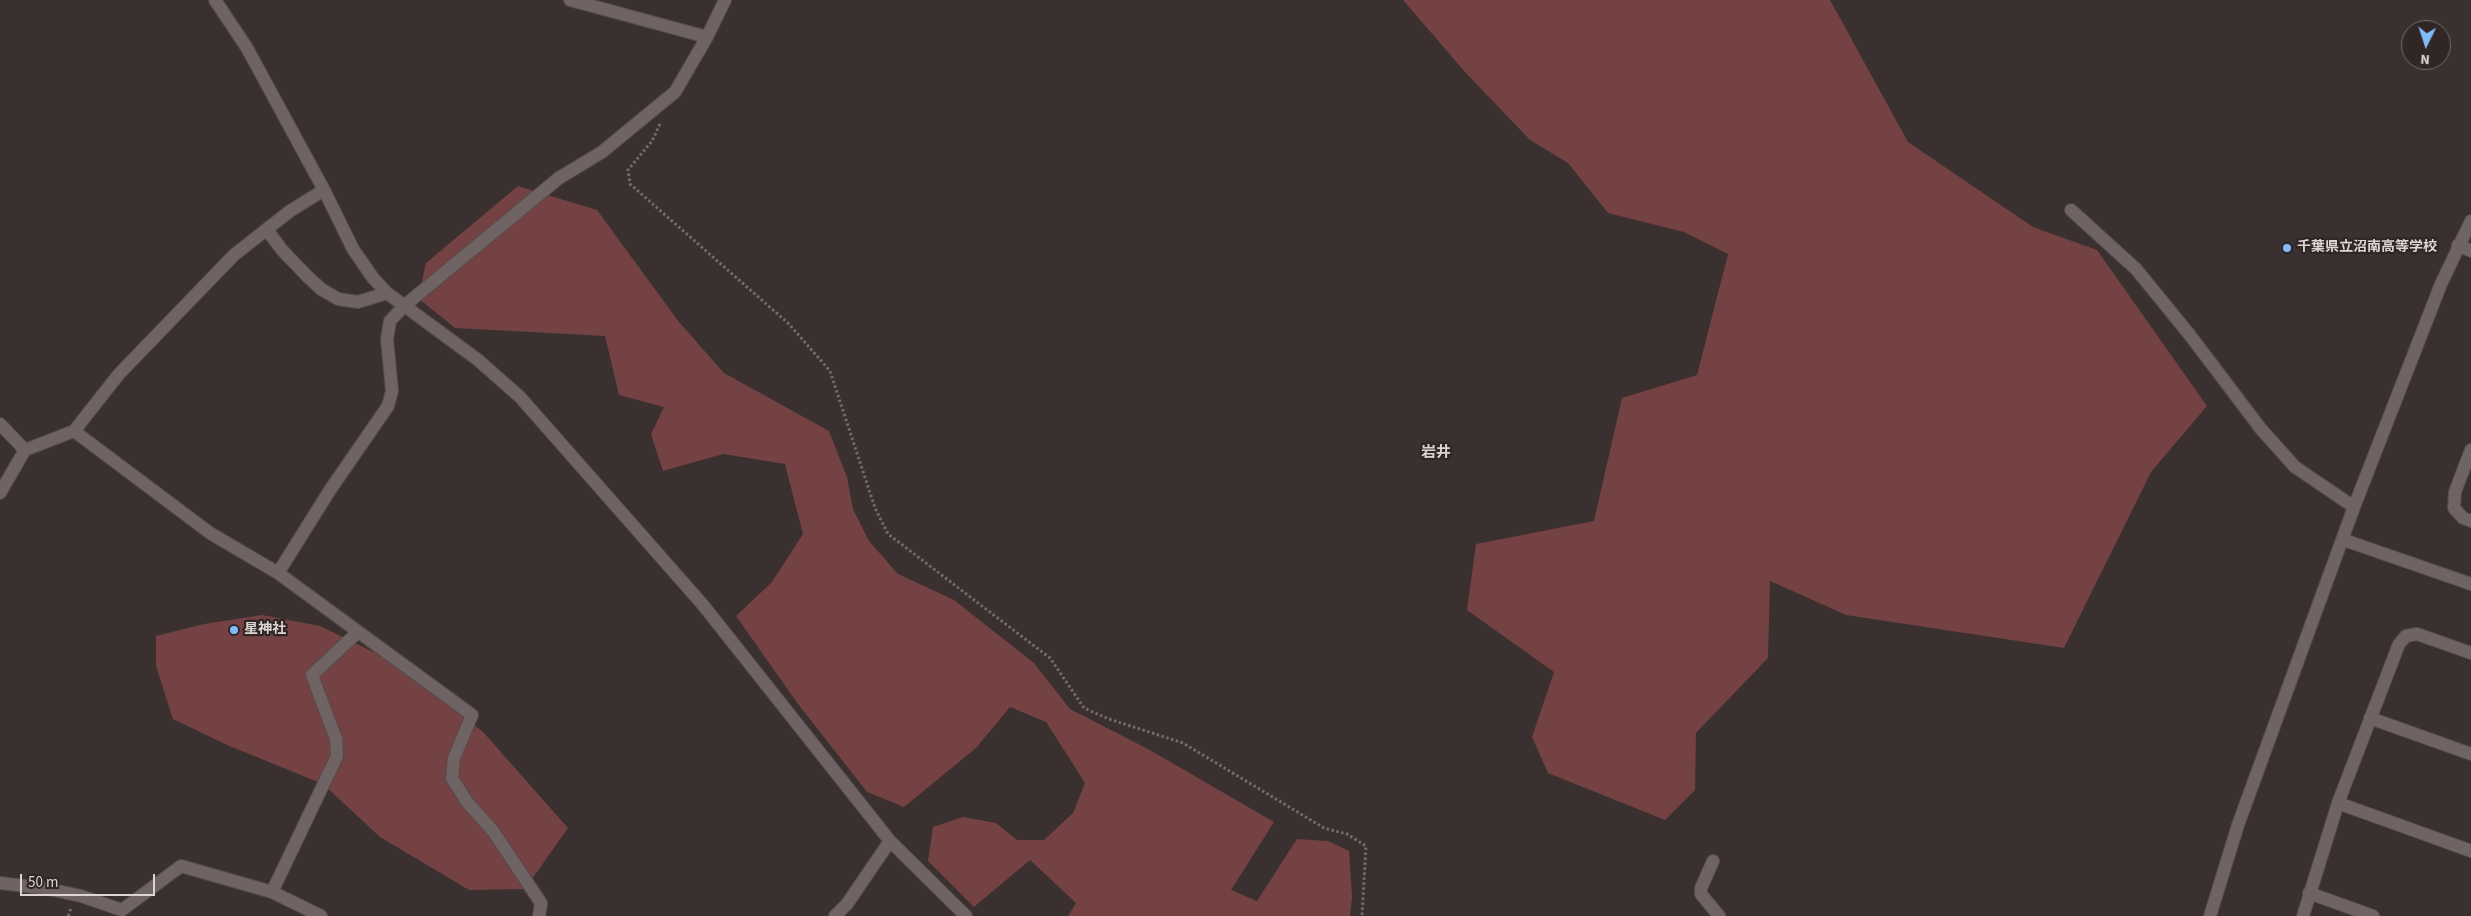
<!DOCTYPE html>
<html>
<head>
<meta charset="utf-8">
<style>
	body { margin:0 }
	#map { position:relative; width:2471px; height:916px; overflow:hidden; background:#3a3030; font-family:"Source Sans 3",sans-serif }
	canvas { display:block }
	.north { position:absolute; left:2401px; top:20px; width:50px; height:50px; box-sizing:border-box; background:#302626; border:1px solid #756c6c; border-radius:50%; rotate:184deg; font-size:14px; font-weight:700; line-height:20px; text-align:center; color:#dcd5d4 }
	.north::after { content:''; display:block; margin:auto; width:18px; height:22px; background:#82bcfa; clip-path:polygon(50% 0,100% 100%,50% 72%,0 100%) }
	.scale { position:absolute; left:20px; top:874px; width:135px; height:22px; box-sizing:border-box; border:2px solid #dcd5d4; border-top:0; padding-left:6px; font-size:15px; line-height:18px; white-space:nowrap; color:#dcd5d4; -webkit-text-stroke:4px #302626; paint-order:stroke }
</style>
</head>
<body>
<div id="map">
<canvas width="2471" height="916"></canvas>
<div class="north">N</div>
<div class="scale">50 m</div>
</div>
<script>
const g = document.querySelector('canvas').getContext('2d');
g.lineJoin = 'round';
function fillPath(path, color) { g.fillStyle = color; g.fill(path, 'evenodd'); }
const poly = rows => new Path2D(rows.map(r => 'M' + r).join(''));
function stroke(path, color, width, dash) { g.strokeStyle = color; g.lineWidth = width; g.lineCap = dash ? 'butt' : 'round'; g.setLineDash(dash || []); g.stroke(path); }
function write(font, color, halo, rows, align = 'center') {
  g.font = font + ' "Source Sans 3","Noto Sans JP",sans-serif'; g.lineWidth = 4.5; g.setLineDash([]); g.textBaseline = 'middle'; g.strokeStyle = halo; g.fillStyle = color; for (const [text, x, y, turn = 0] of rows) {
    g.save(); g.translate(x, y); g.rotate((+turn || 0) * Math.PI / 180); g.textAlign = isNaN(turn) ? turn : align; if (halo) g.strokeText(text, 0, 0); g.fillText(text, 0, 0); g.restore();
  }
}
const green = poly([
	[1403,0,1830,0,1908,142,2033,227,2097,250,2207,406,2151,472,2064,648,1846,615,1770,581,1768,658,1696,733,1695,790,1665,820,1548,773,1532,737,1554,672,1467,610,1476,544,1594,521,1622,398,1697,375,1728,254,1684,232,1608,213,1568,163,1530,140,1465,72],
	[518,186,597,210,679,322,724,373,829,431,847,477,853,509,869,541,898,574,954,600,1034,663,1070,709,1148,749,1274,822,1231,890,1257,901,1297,839,1328,841,1349,851,1352,897,1350,916,1068,916,1076,903,1030,860,974,907,928,861,933,827,963,817,996,823,1017,840,1044,840,1073,813,1085,783,1046,722,1010,707,976,748,904,807,867,792,798,704,736,616,772,582,803,534,785,464,723,454,663,471,651,434,664,407,619,395,605,336,455,328,418,298,426,263],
	[262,615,320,626,402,666,484,733,568,828,525,889,469,890,380,837,323,784,227,745,173,719,156,666,156,636,204,624]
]);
const path = poly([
	[660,124,652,141,628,170,630,184,789,324,830,371,875,508,888,534,1050,658,1084,708,1109,719,1183,743,1324,828,1347,834,1366,846,1362,916],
	[68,916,71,908]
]);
const minor = poly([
	[215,0,247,48,324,190,353,249,373,278,387,293,478,360,520,397,703,605,890,841,966,916],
	[570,0,707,37],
	[2071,210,2136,269,2189,334,2261,429,2295,467,2354,507],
	[267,230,282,250,307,276,321,289,338,299,358,302,387,293],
	[2458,245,2471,251],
	[0,424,25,450,74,431,210,533,278,573,472,715,454,758,452,778,467,802,493,831,541,903,539,916],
	[74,431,119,374,234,255,290,211,324,190],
	[2471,450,2455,492,2454,508,2463,518,2471,521],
	[0,493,25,450],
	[2344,540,2471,584],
	[278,573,330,490,388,406,392,391,387,339,390,321,404,306,559,178,602,152,675,92,707,37,725,0],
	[2370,718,2471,754],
	[2338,803,2471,851],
	[1713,861,1701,888,1701,894,1719,916],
	[0,883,49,889,81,896,122,910,181,866,272,892,321,916],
	[272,892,337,756,336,739,312,675,358,632],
	[2309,893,2373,916],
	[835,916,847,904,890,841],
	[2210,916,2238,825,2354,507,2441,284,2471,221],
	[2303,916,2338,803,2399,644,2406,636,2417,634,2471,653]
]);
const markers = [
	[2287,248,5,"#82bcfa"],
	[234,630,5,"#82bcfa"]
];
const poiNames = [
	["千葉県立沼南高等学校",2297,248],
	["星神社",244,630]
];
const neighbourhoodNames = [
	["岩井",1436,454]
];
fillPath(green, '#744242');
stroke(minor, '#554d4d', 14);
stroke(path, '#746b6b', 3, [2.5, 2.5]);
stroke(minor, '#6f6363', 12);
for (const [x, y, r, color] of markers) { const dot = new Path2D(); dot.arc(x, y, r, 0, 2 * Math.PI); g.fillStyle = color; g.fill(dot); stroke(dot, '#302626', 2); }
write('bold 14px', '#dcd5d4', '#302626', poiNames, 'left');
write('bold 15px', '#dcd5d4', '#302626', neighbourhoodNames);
</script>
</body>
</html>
